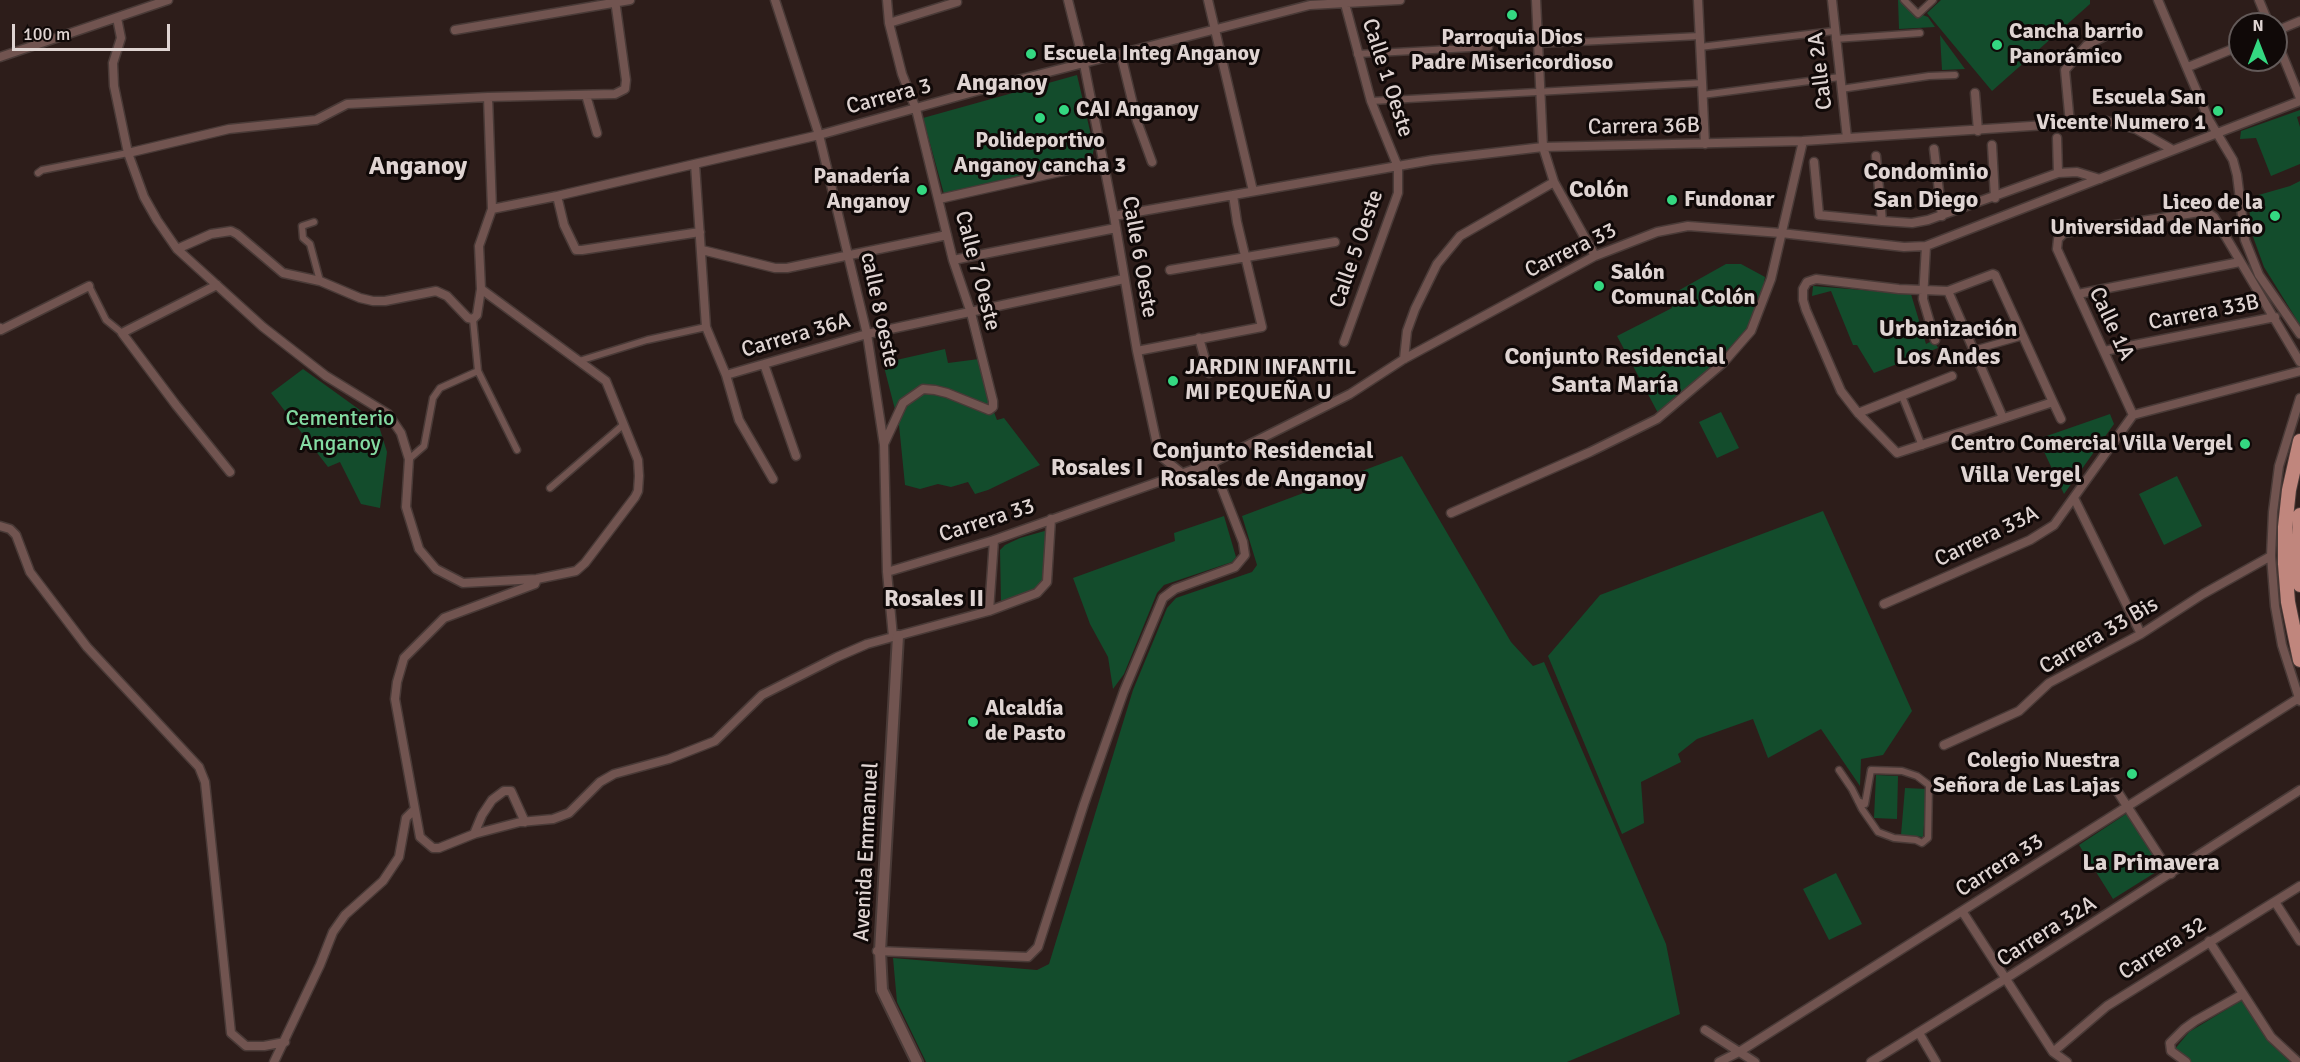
<!DOCTYPE html>
<html>
<head>
<meta charset="utf-8">
<style>
	body { margin:0 }
	#map { position:relative; width:2300px; height:1062px; overflow:hidden; background:#2d1d1a; font-family:Signika,sans-serif }
	canvas { display:block }
	.north { position:absolute; left:2228px; top:12px; width:60px; height:60px; box-sizing:border-box; background:#100908; border:2px solid #635a59; border-radius:50%; rotate:0deg; font-size:16px; font-weight:700; line-height:24px; text-align:center; color:#dfd4d2 }
	.north::after { content:''; display:block; margin:auto; width:21px; height:27px; background:#34d881; clip-path:polygon(50% 0,100% 100%,50% 72%,0 100%) }
	.scale { position:absolute; left:12px; top:24px; width:158px; height:27px; box-sizing:border-box; border:3px solid #dfd4d2; border-top:0; padding-left:8px; font-size:18px; line-height:21px; white-space:nowrap; color:#dfd4d2; -webkit-text-stroke:4px #100908; paint-order:stroke }
</style>
</head>
<body>
<div id="map">
<canvas width="2300" height="1062"></canvas>
<div class="north">N</div>
<div class="scale">100 m</div>
</div>
<script>
const g = document.querySelector('canvas').getContext('2d');
g.lineJoin = 'round';
function fillPath(path, color) { g.fillStyle = color; g.fill(path, 'evenodd'); }
const poly = rows => new Path2D(rows.map(r => 'M' + r).join(''));
function stroke(path, color, width, dash) { g.strokeStyle = color; g.lineWidth = width; g.lineCap = dash ? 'butt' : 'round'; g.setLineDash(dash || []); g.stroke(path); }
function write(font, color, halo, rows, align = 'center') {
  g.font = font + ' Signika,sans-serif'; g.lineWidth = 6; g.setLineDash([]); g.textBaseline = 'middle'; g.strokeStyle = halo; g.fillStyle = color; for (const [text, x, y, turn = 0] of rows) {
    g.save(); g.translate(x, y); g.rotate((+turn || 0) * Math.PI / 180); g.textAlign = isNaN(turn) ? turn : align; if (halo) g.strokeText(text, 0, 0); g.fillText(text, 0, 0); g.restore();
  }
}
const green = poly([
	[1898,0,1906,0,1920,14,1928,17,1935,27,1899,29],
	[1941,0,2090,0,2090,4,1992,91,1927,13],
	[1940,35,1965,69,1942,70],
	[1077,75,1094,148,1091,163,944,194,923,118],
	[2300,110,2300,116,2297,117,2300,127,2300,164,2271,176,2256,138,2240,139,2241,131],
	[2300,181,2300,325,2264,267,2252,234,2248,198,2290,186],
	[1726,264,1741,264,1765,277,1762,294,1749,327,1722,359,1658,413,1617,336,1672,308,1667,297],
	[1813,286,1911,294,1926,344,1934,340,1938,348,1874,373,1857,345,1853,345,1831,291,1812,296],
	[945,349,948,363,979,359,989,399,997,420,1004,418,1040,465,988,490,975,494,968,482,951,487,938,484,920,489,905,485,899,425,883,363],
	[303,369,378,423,387,452,380,508,361,504,340,462,328,467,271,393],
	[1721,412,1739,448,1717,458,1699,422],
	[2110,414,2114,424,2064,494,2038,439],
	[1402,456,1511,642,1533,666,1544,662,1666,944,1680,1014,1567,1062,926,1062,897,1002,893,958,1037,970,1049,964,1133,690,1167,608,1176,598,1252,572,1257,565,1242,516],
	[2177,476,2202,526,2164,545,2139,494],
	[1823,511,1912,711,1883,755,1861,759,1860,786,1821,729,1768,758,1753,719,1697,739,1678,754,1681,762,1641,782,1644,823,1622,834,1548,656,1600,595],
	[1224,516,1236,557,1232,562,1164,585,1157,593,1124,674,1113,689,1108,657,1090,624,1073,578,1175,541,1174,533],
	[1048,530,1046,580,1034,591,1001,603,1000,550,1005,545,1020,538],
	[1876,775,1898,776,1897,819,1874,818],
	[1905,788,1927,789,1923,837,1901,835],
	[2129,812,2164,867,2113,899,2079,845],
	[1836,873,1862,924,1829,940,1803,889],
	[2242,1000,2268,1041,2291,1062,2191,1062,2174,1050,2189,1032]
]);
const pedestrian = poly([
	[1904,0,1918,14,1933,0],
	[1835,39,1920,33],
	[1538,44,1700,36],
	[1700,47,1834,31],
	[1357,54,1489,47],
	[1841,89,1929,76,1955,75],
	[1702,95,1840,77],
	[1371,101,1702,83],
	[38,173,42,170,128,153],
	[314,222,302,226,303,238,310,244,320,281],
	[89,286,106,320,122,333],
	[473,319,478,371,517,450],
	[1974,350,2023,336],
	[579,361,647,340,706,327],
	[1902,396,1922,446],
	[409,459,424,446,433,398,440,388,478,371],
	[550,488,623,425],
	[1839,770,1852,789,1862,809,1878,832,1894,838,1916,840,1922,843,1928,838,1929,785,1917,776,1902,771,1871,770,1865,804,1858,801]
]);
const minor = poly([
	[775,0,819,135,867,334,884,445,887,572,893,637],
	[1068,0,1084,64,1114,216,1137,351,1158,449,1163,458,1183,474],
	[1208,0,1253,191],
	[1344,0,1371,101,1398,167,1398,193,1344,342],
	[1536,0,1543,147,1554,182,1595,256],
	[1698,0,1705,144],
	[1832,0,1847,138],
	[2158,0,2209,120,2233,160,2237,175,2245,240,2259,275,2300,334],
	[2259,0,2269,24],
	[117,18,121,38,113,63,114,86,128,153,144,197,157,220,177,249,263,327,326,376,388,414,401,433,409,459,406,507,419,549,436,569,463,583,537,579,576,571,585,563,635,497,638,491,639,476,638,460,606,381,481,289,479,246,492,209,488,97],
	[889,23,957,2],
	[455,30,630,0],
	[2276,31,2300,21],
	[2276,39,2300,98],
	[1121,55,1137,121,1152,162],
	[0,57,168,0],
	[2188,67,2240,46],
	[1975,93,1978,131],
	[586,95,597,133],
	[2070,124,2065,70,2087,45,2105,36],
	[2057,138,2058,173],
	[1992,145,1995,198],
	[1934,149,1942,216],
	[128,153,229,129,316,120,347,104,488,97,615,94,625,89,626,80,615,0],
	[1876,156,1882,221],
	[1814,162,1819,215,1882,221,1912,223,1928,220,2058,173,2077,172,2100,179],
	[695,164,706,327,726,375,739,420,773,479],
	[557,196,564,225,576,250,582,250,700,232],
	[939,199,1104,162],
	[492,209,557,196,819,135,1002,84,1310,5,1400,0],
	[1114,216,1432,160,1543,147,1803,141,2107,121,2136,129,2173,150],
	[1926,246,1923,299,1935,340],
	[177,249,211,234,231,231,237,234,283,273,320,281,360,298,373,301,385,301,436,291,447,296,468,318,473,319,477,315,481,289],
	[702,250,775,268,787,268,947,235],
	[953,260,1116,228],
	[1170,270,1335,242],
	[217,285,122,333,176,405,230,472],
	[1948,291,2003,418],
	[2078,294,2240,262],
	[0,328,1,330,89,286],
	[1199,338,1209,373],
	[1137,351,1262,327,1237,222,1233,195],
	[2104,351,2275,317],
	[1404,359,1407,331,1415,309,1437,264,1460,236,1554,182],
	[764,364,796,456],
	[726,375,867,334,1124,279],
	[2300,398,2279,466,2273,512,2271,556,2275,606,2282,645,2300,701],
	[2053,402,1897,453,1858,413,1841,391,1806,310,1803,300,1803,289,1807,282,1816,279,1899,289,1948,291,1993,274,1995,275,2053,402,2061,419],
	[1858,413,1952,376],
	[2133,415,2057,249,2058,239,2064,233,2200,212,2208,213,2214,217,2300,362],
	[884,444,903,403,923,389,935,390,947,393,989,410,993,407,993,401,971,313,953,260,916,109,902,74,889,23,887,0],
	[2074,498,2141,634],
	[1451,513,1590,452,1657,419,1723,363,1751,331,1771,279,1803,141],
	[0,526,10,529,16,535,30,572,87,647,199,767,205,782,231,1033,246,1046,264,1046,285,1042],
	[887,572,994,540,1212,463,1350,394,1404,359,1595,256,1657,232,1688,226,1781,233,1904,247,1926,246,2300,101],
	[537,579,535,584,444,618,404,658,397,682,395,699,420,837,433,848,439,848,474,834,520,822,553,819,569,813,600,782,614,774,669,759,715,741,762,695,837,657,867,644,989,611,1037,593,1047,582,1051,519],
	[1884,604,2030,540,2054,525,2133,415,2300,371],
	[989,611,994,540],
	[1944,745,2019,711,2049,683,2141,634,2203,594,2271,556],
	[2112,783,2171,874],
	[474,834,482,815,492,800,504,791,511,791,525,822],
	[2275,902,2300,941],
	[1962,911,2053,1052,2067,1062],
	[2209,941,2271,1037,2298,1062],
	[877,951,1028,957,1038,947,1084,804,1124,691,1163,598,1175,589,1235,567,1245,555,1243,542,1212,463],
	[1705,1030,1755,1062],
	[1919,1033,1936,1062],
	[2053,1052,2107,1006,2300,886],
	[274,1062,320,965,333,932,345,915,383,881,399,857,406,818,414,810],
	[1719,1062,1739,1052,2299,698],
	[1871,1062,2005,979,2300,790],
	[2186,1062,2171,1051,2170,1043,2184,1029,2195,1021,2243,994]
]);
const tertiary = poly([
	[898,636,880,951,882,990,917,1062]
]);
const primary = poly([
	[2300,441,2289,490,2285,527,2285,564,2288,602,2300,660],
	[2300,515,2298,555,2300,585]
]);
const markers = [
	[1512,15,6,"#34d881"],
	[1997,45,6,"#34d881"],
	[1031,54,6,"#34d881"],
	[1064,110,6,"#34d881"],
	[2218,111,6,"#34d881"],
	[1040,118,6,"#34d881"],
	[922,190,6,"#34d881"],
	[1672,200,6,"#34d881"],
	[2275,216,6,"#34d881"],
	[1599,286,6,"#34d881"],
	[1173,381,6,"#34d881"],
	[2245,444,6,"#34d881"],
	[973,722,6,"#34d881"],
	[2132,774,6,"#34d881"]
];
const poiNames = [
	["Cancha barrio",2009,32],
	["Panorámico",2009,57],
	["Parroquia Dios",1512,38,"center"],
	["Padre Misericordioso",1512,63,"center"],
	["Escuela Integ Anganoy",1043,54],
	["Escuela San",2206,98,"right"],
	["Vicente Numero 1",2206,123,"right"],
	["CAI Anganoy",1076,110],
	["Polideportivo",1040,141,"center"],
	["Anganoy cancha 3",1040,166,"center"],
	["Panadería",910,177,"right"],
	["Anganoy",910,202,"right"],
	["Fundonar",1684,200],
	["Liceo de la",2263,203,"right"],
	["Universidad de Nariño",2263,228,"right"],
	["Salón",1611,273],
	["Comunal Colón",1611,298],
	["JARDIN INFANTIL",1185,368],
	["MI PEQUEÑA U",1185,393],
	["Centro Comercial Villa Vergel",2233,444,"right"],
	["Alcaldía",985,709],
	["de Pasto",985,734],
	["Colegio Nuestra",2120,761,"right"],
	["Señora de Las Lajas",2120,786,"right"]
];
const streetNames = [
	["Calle 2A",1821,71,-97],
	["Calle 1 Oeste",1387,78,72],
	["Carrera 3",889,97,-15],
	["Carrera 36B",1644,127,-1],
	["Calle 5 Oeste",1357,249,-71],
	["Carrera 33",1571,251,-26],
	["Calle 6 Oeste",1139,257,80],
	["Calle 7 Oeste",977,271,75],
	["calle 8 oeste",879,310,78],
	["Carrera 33B",2204,313,-11],
	["Calle 1A",2111,324,65],
	["Carrera 36A",796,336,-16],
	["Carrera 33",987,521,-18],
	["Carrera 33A",1987,537,-26],
	["Carrera 33 Bis",2099,636,-30],
	["Avenida Emmanuel",867,852,-87],
	["Carrera 33",2000,866,-32],
	["Carrera 32A",2047,932,-32],
	["Carrera 32",2163,949,-32]
];
const parkNames = [
	["Cementerio",340,419],
	["Anganoy",340,444]
];
const neighbourhoodNames = [
	["Anganoy",1002,84],
	["Condominio",1926,173],
	["San Diego",1926,201],
	["Colón",1599,191],
	["Urbanización",1948,330],
	["Los Andes",1948,358],
	["Conjunto Residencial",1615,358],
	["Santa María",1615,386],
	["Conjunto Residencial",1263,452],
	["Rosales de Anganoy",1263,480],
	["Rosales I",1097,469],
	["Villa Vergel",2021,476],
	["Rosales II",934,600],
	["La Primavera",2151,864]
];
const quarterNames = [
	["Anganoy",418,167]
];
fillPath(green, '#134c2c');
stroke(pedestrian, '#493a37', 9);
stroke(minor, '#493a37', 11);
stroke(tertiary, '#493a37', 14);
stroke(primary, '#493a37', 16);
stroke(pedestrian, '#715450', 6);
stroke(minor, '#715450', 8);
stroke(tertiary, '#715450', 10);
stroke(primary, '#c0867d', 14);
for (const [x, y, r, color] of markers) { const dot = new Path2D(); dot.arc(x, y, r, 0, 2 * Math.PI); g.fillStyle = color; g.fill(dot); stroke(dot, '#100908', 2); }
write('bold 22px', '#dfd4d2', '#100908', poiNames, 'left');
write('22px', '#dfd4d2', '#100908', streetNames);
write('22px', '#84dba2', '#100908', parkNames);
write('bold 24px', '#dfd4d2', '#100908', neighbourhoodNames);
write('bold 26px', '#dfd4d2', '#100908', quarterNames);
</script>
</body>
</html>
